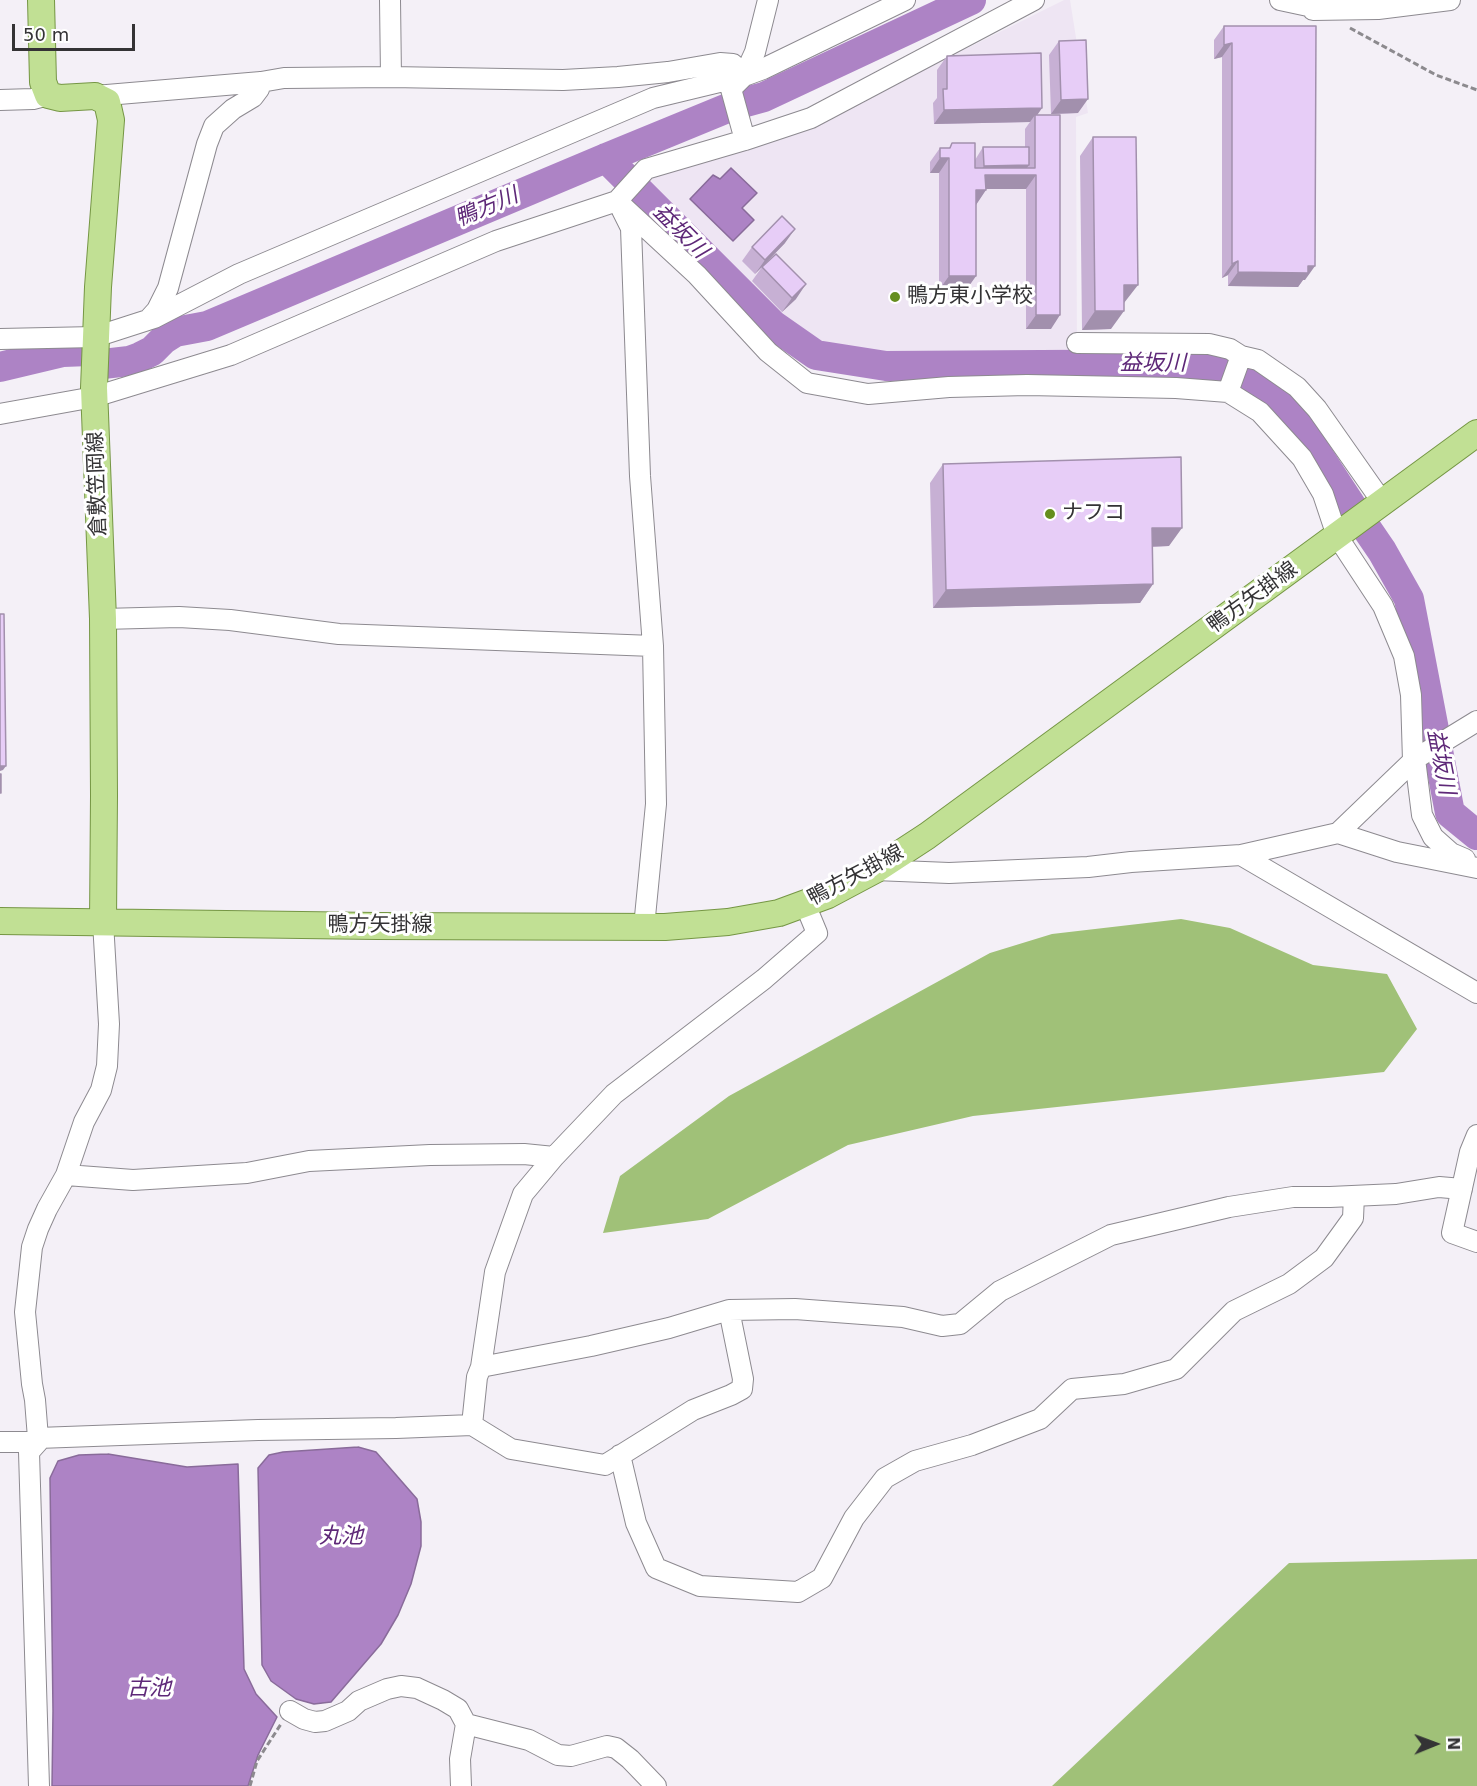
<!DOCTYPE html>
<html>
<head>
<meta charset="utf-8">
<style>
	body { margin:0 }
	#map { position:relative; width:1477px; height:1786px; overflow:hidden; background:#f4f0f7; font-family:"DejaVu Sans",sans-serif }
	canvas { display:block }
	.north { position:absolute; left:1405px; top:1714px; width:60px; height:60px; -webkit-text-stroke:4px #fff; paint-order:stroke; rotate:89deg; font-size:16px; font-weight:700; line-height:24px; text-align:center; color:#343335 }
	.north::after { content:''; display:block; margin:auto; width:21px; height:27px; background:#343335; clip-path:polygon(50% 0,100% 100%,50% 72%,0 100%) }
	.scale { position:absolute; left:12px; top:24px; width:123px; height:27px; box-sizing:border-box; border:3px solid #343335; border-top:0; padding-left:8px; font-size:18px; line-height:21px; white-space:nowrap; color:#343335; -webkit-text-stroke:4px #fff; paint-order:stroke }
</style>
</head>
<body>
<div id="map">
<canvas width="1477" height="1786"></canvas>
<div class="north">N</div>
<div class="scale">50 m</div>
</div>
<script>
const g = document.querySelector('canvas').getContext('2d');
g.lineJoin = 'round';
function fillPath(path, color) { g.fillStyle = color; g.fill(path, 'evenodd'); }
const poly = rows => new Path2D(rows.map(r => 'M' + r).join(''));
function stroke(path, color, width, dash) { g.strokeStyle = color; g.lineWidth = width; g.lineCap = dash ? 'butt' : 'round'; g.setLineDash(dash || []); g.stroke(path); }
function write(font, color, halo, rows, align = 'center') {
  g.font = font + ' "DejaVu Sans","Noto Sans JP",sans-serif'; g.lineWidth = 6; g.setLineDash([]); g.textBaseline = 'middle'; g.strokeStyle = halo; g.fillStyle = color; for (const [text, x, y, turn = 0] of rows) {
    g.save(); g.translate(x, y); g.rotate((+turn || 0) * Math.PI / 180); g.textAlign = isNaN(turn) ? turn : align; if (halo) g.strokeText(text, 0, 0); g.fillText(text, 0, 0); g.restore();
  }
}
const built = poly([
	[1064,0,1070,0,1088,113,1076,117,1077,355,845,363,827,362,760,308,648,182,653,177,751,148,809,127]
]);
const forest = poly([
	[1181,919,1230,928,1313,965,1387,974,1417,1029,1384,1072,973,1116,848,1145,708,1219,603,1233,620,1176,729,1096,990,953,1052,934],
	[1477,1559,1477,1786,1052,1786,1289,1563]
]);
const water = poly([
	[731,168,757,193,742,208,754,220,733,241,690,199,713,175,720,179,731,168],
	[358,1447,376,1452,417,1499,421,1522,421,1546,411,1584,398,1615,381,1644,331,1702,314,1704,296,1699,271,1681,262,1665,258,1468,269,1455,283,1452,358,1447],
	[108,1454,187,1467,238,1464,244,1669,256,1694,277,1717,258,1755,248,1786,52,1786,53,1711,50,1478,58,1461,79,1455,108,1454]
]);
const river = poly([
	[606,158,773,325,816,355,886,366,1197,364,1225,369,1269,389,1292,415,1356,513,1382,551,1409,599,1450,813,1477,835],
	[0,367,63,352,89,351,103,364,129,361,140,357,152,351,164,339,175,332,207,326,606,158,735,105,764,97,971,0]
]);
const path = poly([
	[1350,28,1436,75,1477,90],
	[250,1786,257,1761,281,1724]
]);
const minor = poly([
	[390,0,391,77],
	[1280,0,1322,9,1319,9],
	[1313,10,1378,9,1450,0],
	[95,96,261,82,284,78,391,77,563,80,618,77,668,72,720,63,733,64,744,76],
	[0,100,33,99,48,95],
	[745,140,731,89,744,76,755,52,768,0],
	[617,201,697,275,768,352,807,383,868,394,949,387,1027,385,1176,388,1228,392,1260,412,1302,458,1323,494,1337,536,1383,606,1404,656,1411,695,1413,761],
	[622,210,631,228,640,476,653,646,656,804,644,927],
	[148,320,157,310,168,288,207,144,214,126,233,109,253,97,259,89,261,82],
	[0,339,95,337,154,318,239,274,653,98,744,76,763,69,905,0],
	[1077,343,1209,344,1230,349,1241,356,1258,360,1297,387,1317,409,1383,503],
	[1228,392,1241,356],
	[0,414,94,397,231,355,496,241,617,201,646,169,745,140,811,118,1034,0],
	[103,619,179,617,230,620,339,634,653,646],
	[1415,759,1422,815,1433,837,1451,853,1465,859],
	[1338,833,1397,852,1477,868],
	[1241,855,1477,993],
	[875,870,949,873,1088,867,1131,862,1241,855,1338,833,1415,759,1477,721],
	[1477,1135,1470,1152,1452,1233,1477,1242],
	[66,1175,133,1180,247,1173,309,1161,430,1155,524,1154,554,1157],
	[481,1367,591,1346,669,1328,729,1310,795,1309,903,1317,942,1326,960,1324,1000,1291,1111,1235,1229,1207,1293,1197,1330,1197,1396,1194,1439,1187,1462,1189],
	[472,1425,477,1377,481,1367,495,1272,523,1194,554,1157,614,1094,764,979,817,933,805,904],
	[38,1438,258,1430,396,1428,472,1425,511,1449,605,1465,693,1410,731,1395,742,1389,743,1379,729,1310],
	[0,1442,38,1442],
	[620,1455,636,1523,656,1568,700,1586,798,1592,822,1578,854,1518,885,1478,915,1461,972,1445,1040,1419,1072,1389,1124,1384,1176,1369,1234,1311,1289,1284,1324,1258,1353,1218,1354,1196],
	[290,1711,304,1719,315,1722,325,1721,348,1711,359,1701,387,1689,401,1686,417,1688,443,1700,458,1709,466,1724,460,1759,461,1786],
	[466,1724,529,1740,558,1755,571,1756,607,1746,616,1748,630,1759,656,1786],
	[39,1786,29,1452,38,1442,38,1438,35,1400,32,1384,25,1312,32,1247,38,1229,47,1209,66,1175,84,1122,101,1090,107,1066,109,1024,103,922]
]);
const major = poly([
	[41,0,43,82,48,95,60,98,95,96,107,102,111,120,98,287,94,388,103,619,104,796,103,922],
	[0,921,377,926,665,927,728,922,779,913,828,895,875,870,927,836,1477,433]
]);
const wall = poly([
	[1224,26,1316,26,1305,280,1303,280,1298,287,1228,286,1228,275,1222,278,1222,57,1214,59,1214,40],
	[1059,41,1078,113,1051,114,1049,55],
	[947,56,1042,108,1037,115,1051,329,1026,329,1026,189,986,189,976,204,976,276,966,290,939,290,939,173,930,173,930,162,940,148,949,148,952,143,975,160,983,147,1025,147,1025,129,1030,122,934,124,933,103,937,98,937,70],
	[1093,137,1111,329,1082,330,1080,156],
	[785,243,763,266,796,299,782,312,752,281,762,267,755,274,742,261,752,247],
	[943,464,1169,546,1152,547,1153,584,1140,603,933,608,930,483]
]);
const shadedWall = poly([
	[1232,43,1222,57,1214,59,1224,45],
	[1088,99,1078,113,1051,114,1061,100],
	[1042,108,1035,118,1035,115,1030,122,934,124,944,110],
	[940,158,949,158,939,173,930,173],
	[1029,165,1022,175,1036,175,1026,189,975,189,974,180,984,166],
	[976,190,986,190,976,205],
	[795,229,785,243,755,274,765,260],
	[1238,261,1228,275,1222,278,1232,264],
	[1308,266,1315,266,1305,280,1303,280,1298,287,1228,286,1238,272],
	[949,276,976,276,966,290,939,290],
	[806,284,796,299,782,312,792,298],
	[1124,285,1138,285,1124,303],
	[1095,311,1124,311,1111,329,1082,330],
	[1036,315,1060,315,1051,329,1026,329],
	[1152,528,1182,528,1169,546,1139,547],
	[1153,584,1140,603,933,608,946,590],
	[0,766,6,766,3,770,0,771]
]);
const building = poly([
	[1224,26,1316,26,1315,266,1308,266,1308,273,1238,272,1238,261,1232,264,1232,43,1224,45,1224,26],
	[1086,40,1088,99,1061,100,1059,41,1086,40],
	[1041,53,1042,108,944,110,943,89,947,89,947,56,1041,53],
	[1035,115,1060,115,1060,315,1036,315,1036,175,985,175,986,190,976,190,976,276,949,276,949,158,940,158,940,148,950,148,952,143,975,143,975,168,1035,168,1035,115],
	[1093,137,1136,137,1138,285,1124,285,1124,311,1095,311,1093,137],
	[983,147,1029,147,1029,165,984,166,983,147],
	[782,216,795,229,765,260,752,247,782,216],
	[776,254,806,284,792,298,762,267,776,254],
	[1181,457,1182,528,1152,528,1153,584,946,590,943,464,1181,457],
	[0,614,4,614,6,766,0,766,0,614],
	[0,774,1,774,1,793,0,793,0,774]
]);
const markers = [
	[895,297,6,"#658e1e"],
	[1050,514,6,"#658e1e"]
];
const poiNames = [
	["鴨方東小学校",907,297],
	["ナフコ",1062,514]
];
const streetNames = [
	["倉敷笠岡線",98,484,-92],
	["鴨方矢掛線",1253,598,-36],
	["鴨方矢掛線",856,876,-28],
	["鴨方矢掛線",380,926]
];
const waterNames = [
	["鴨方川",487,208,-23],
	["益坂川",680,232,45],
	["益坂川",1153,364],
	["益坂川",1440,762,79],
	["丸池",341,1537],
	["古池",149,1689]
];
fillPath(built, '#eee5f3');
fillPath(forest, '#a0c178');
fillPath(water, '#ad83c5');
stroke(water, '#896b9a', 1.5);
stroke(river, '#ad83c5', 30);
stroke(minor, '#8d8a90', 22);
stroke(major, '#759644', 28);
stroke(path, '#8c8a8e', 3, [6, 3]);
stroke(minor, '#fff', 20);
stroke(major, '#c1e094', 26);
fillPath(wall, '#c7b0d4');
fillPath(shadedWall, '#a290ad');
fillPath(building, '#e7cdf7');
stroke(building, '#a290ad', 1.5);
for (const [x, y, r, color] of markers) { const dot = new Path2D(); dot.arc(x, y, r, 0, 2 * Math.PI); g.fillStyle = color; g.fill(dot); stroke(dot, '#fff', 2); }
write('21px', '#343335', '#fff', poiNames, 'left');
write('21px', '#343335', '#fff', streetNames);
write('italic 22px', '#5e2878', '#fff', waterNames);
</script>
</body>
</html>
